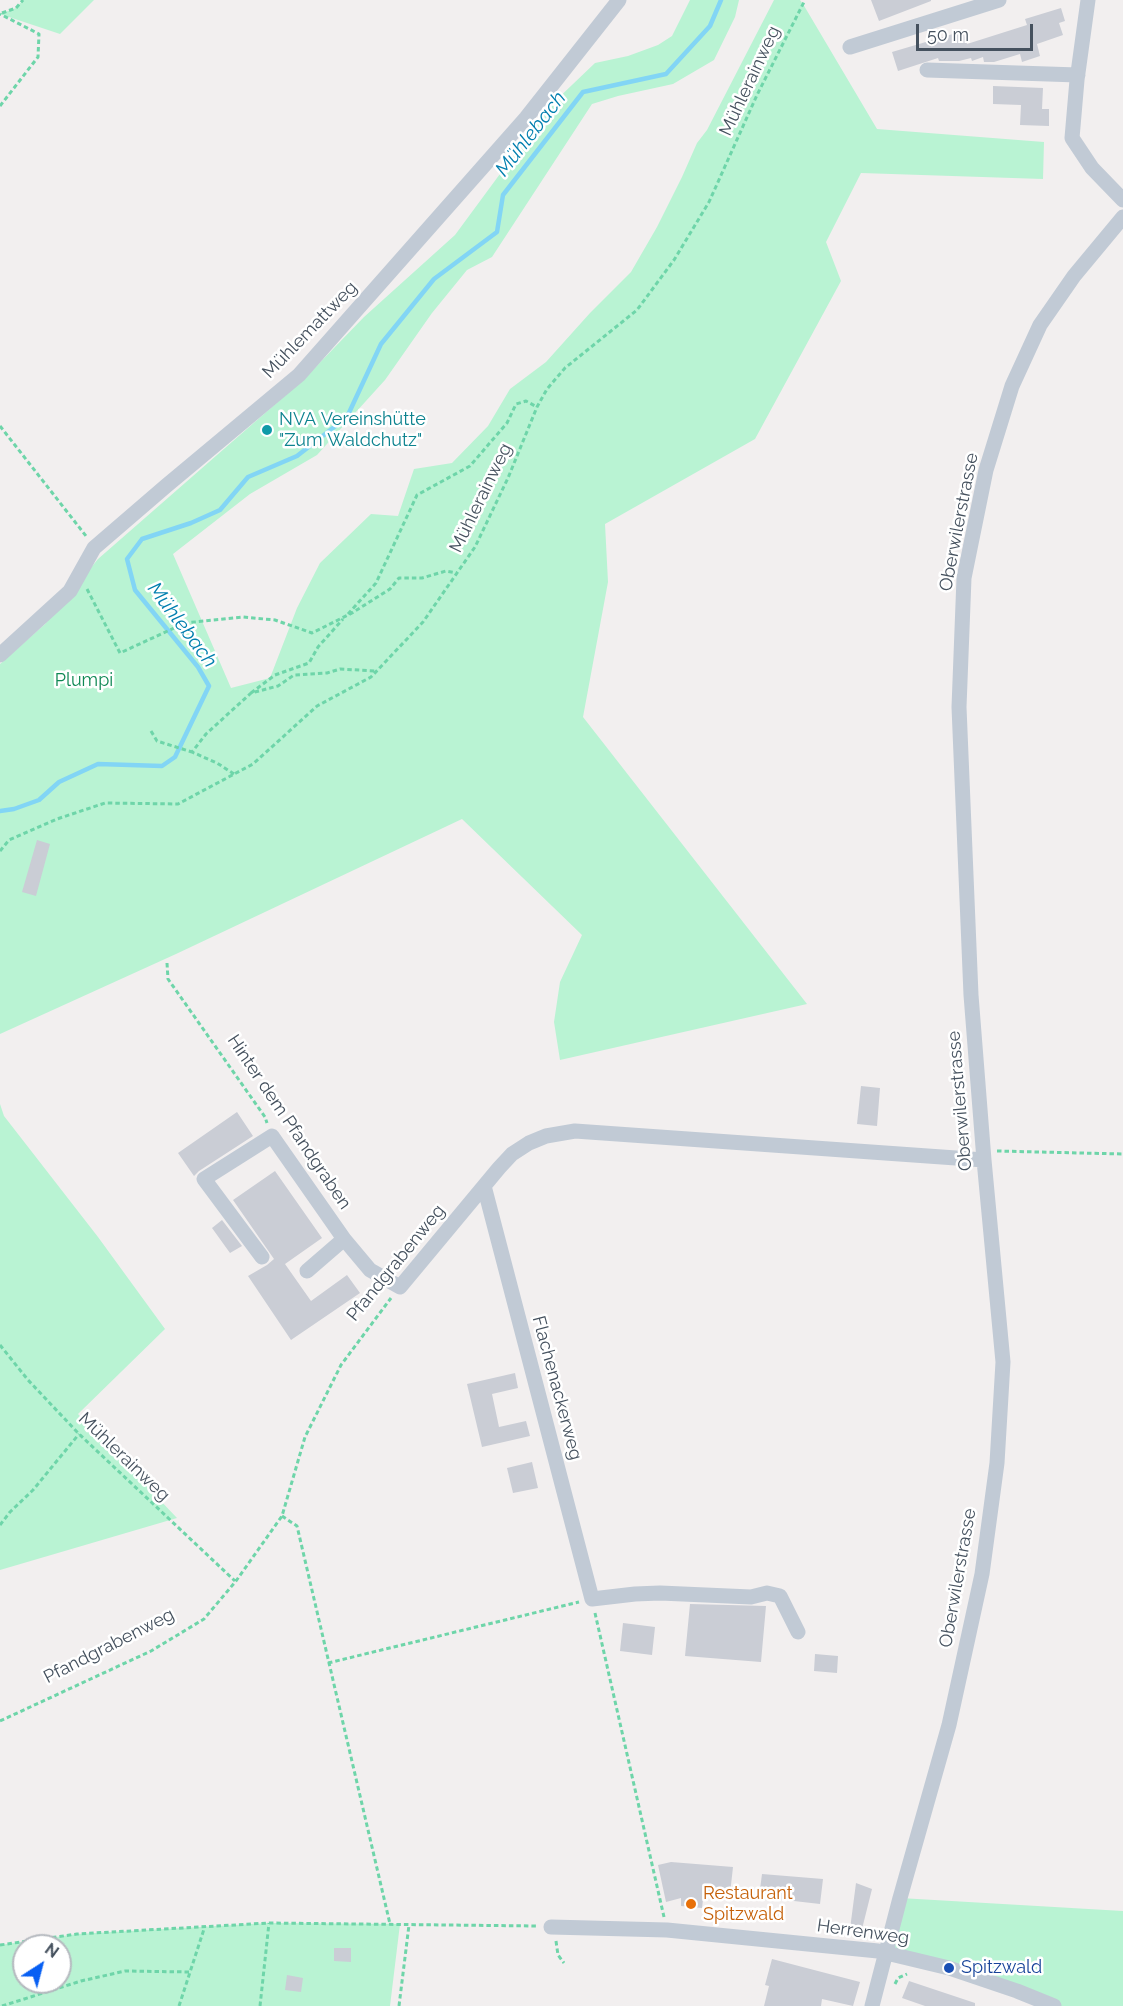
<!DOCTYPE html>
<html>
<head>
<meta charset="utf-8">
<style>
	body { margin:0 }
	#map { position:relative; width:1123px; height:2006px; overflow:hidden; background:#f2efef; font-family:Raleway,sans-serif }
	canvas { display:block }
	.north { position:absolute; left:12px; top:1934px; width:60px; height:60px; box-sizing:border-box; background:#fff; border:2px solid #b5b9bf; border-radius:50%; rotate:36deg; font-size:16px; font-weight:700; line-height:24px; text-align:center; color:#45515e }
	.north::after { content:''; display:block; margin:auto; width:21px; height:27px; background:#075ff3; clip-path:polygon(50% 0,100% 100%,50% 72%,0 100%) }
	.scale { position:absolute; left:916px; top:24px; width:117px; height:27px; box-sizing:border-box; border:3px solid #45515e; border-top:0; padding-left:8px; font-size:18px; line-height:21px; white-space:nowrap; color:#45515e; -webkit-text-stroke:4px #fff; paint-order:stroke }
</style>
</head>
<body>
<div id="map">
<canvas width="1123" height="2006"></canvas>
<div class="north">N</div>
<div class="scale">50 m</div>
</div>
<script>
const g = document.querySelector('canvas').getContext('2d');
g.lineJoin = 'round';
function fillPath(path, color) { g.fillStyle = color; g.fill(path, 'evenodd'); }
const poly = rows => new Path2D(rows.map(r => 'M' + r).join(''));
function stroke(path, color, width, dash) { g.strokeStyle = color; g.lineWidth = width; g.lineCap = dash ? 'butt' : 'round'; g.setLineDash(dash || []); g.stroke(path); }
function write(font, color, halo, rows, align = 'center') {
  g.font = font + ' Raleway,sans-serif'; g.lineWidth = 5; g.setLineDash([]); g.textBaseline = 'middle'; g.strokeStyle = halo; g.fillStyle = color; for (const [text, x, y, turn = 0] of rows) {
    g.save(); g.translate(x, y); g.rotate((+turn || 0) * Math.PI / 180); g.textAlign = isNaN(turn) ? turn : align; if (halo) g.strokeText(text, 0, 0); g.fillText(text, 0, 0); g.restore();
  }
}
const green = poly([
	[23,0,94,0,60,34,0,14,16,8],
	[690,0,739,0,735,17,714,60,673,84,618,96,592,104,492,257,467,270,432,313,385,380,317,455,250,494,173,554,231,688,270,678,297,608,320,563,371,514,398,516,414,469,452,463,488,426,510,389,546,362,590,313,631,272,657,227,682,177,697,143,707,130,774,0,800,0,803,4,877,129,1044,142,1043,179,861,173,826,242,841,281,755,439,605,524,608,582,583,717,807,1004,560,1060,554,1022,560,982,582,935,462,819,176,954,0,1034,0,664,45,624,98,559,304,379,364,317,455,235,550,106,595,63,628,56,658,45,672,36],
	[0,1104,4,1116,98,1237,165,1329,78,1414,177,1518,0,1570],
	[900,1898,1123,1911,1123,2006,1059,2006,886,1951],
	[269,1923,400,1924,390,2006,0,2006,0,1945,77,1934],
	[24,1946,60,1946,60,1982,24,1982]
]);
const stream = poly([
	[0,811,14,809,39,800,59,782,98,764,162,766,175,757,209,686,198,667,135,590,127,559,142,539,191,523,220,510,248,477,297,456,347,417,381,344,434,279,497,232,503,195,583,92,666,74,710,26,721,0]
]);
const building = poly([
	[871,0,931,0,931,1,879,21],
	[1061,8,1065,21,1059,23,1063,35,1037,44,1040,56,1022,62,1020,54,994,62,984,62,983,57,972,61,971,58,959,61,939,61,938,58,898,71,892,52,963,31,967,44,1027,25,1025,19],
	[993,86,1043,88,1042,109,1049,109,1049,126,1020,125,1021,105,993,104],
	[37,840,50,844,36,896,22,892],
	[861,1086,880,1088,877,1126,857,1124],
	[237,1112,253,1136,199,1171,194,1176,178,1153],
	[275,1171,322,1238,285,1264,311,1301,347,1275,360,1293,291,1340,248,1276,267,1265,274,1259,233,1200],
	[222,1220,242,1246,230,1253,212,1228],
	[515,1373,518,1388,492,1394,499,1427,526,1421,530,1436,482,1447,467,1384],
	[532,1462,538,1488,513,1493,507,1468],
	[690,1604,766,1606,761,1662,685,1656],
	[623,1623,655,1627,652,1655,620,1651],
	[815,1654,838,1656,837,1673,814,1671],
	[671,1862,733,1867,730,1894,704,1891,702,1908,681,1906,681,1898,666,1902,658,1865],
	[762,1874,823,1879,820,1904,759,1897],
	[856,1883,872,1889,862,1929,850,1929],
	[334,1948,351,1948,351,1962,334,1961],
	[772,1959,860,1982,853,2006,822,1999,821,2006,764,2006,769,1986,765,1985],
	[287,1975,303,1978,301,1992,285,1990],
	[909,1981,975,2003,975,2006,925,2006,902,1998]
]);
const path = poly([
	[2,13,16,8,23,0],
	[0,106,38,57,39,34,0,14],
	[0,426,86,536],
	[87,589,120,653,185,623,243,617,275,620,312,633,352,613,390,589,399,578,422,578,446,571,457,573],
	[348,614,376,583,417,495,470,466,507,423,516,404,526,401,537,407],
	[251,693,275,675,309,663,318,647,343,619],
	[151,731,157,741,192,752],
	[234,774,217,763,192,752,206,734,251,693,278,686,294,675,327,673,340,669,376,671],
	[0,851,9,840,57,819,105,803,178,804,253,764,317,706,371,677,423,622,475,547,508,478,537,407,547,389,565,368,637,310,674,260,709,202,757,95,805,0],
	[167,963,168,979,265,1117,267,1123],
	[997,1151,1123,1154],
	[0,1345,28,1380,79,1434,235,1581],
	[282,1516,297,1526,390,1924],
	[0,1525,10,1512,33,1490,79,1434],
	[595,1613,664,1917],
	[328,1663,579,1602],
	[0,1721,151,1651,204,1619,236,1581,282,1516,305,1437,341,1365,391,1298],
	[556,1941,558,1955,564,1963],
	[0,1945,77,1934,269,1923,537,1926],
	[895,1984,898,1978,907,1974],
	[2,2006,81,1981,125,1971,190,1972],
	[179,2006,205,1926],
	[260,2006,269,1923],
	[399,2006,409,1925]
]);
const minor = poly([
	[1088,0,1077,80,1072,138,1092,168,1123,200],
	[850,47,999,0],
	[927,70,1078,75],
	[0,655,70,591,94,548,166,486,299,375,526,118,619,0],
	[484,1186,592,1599,635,1594,660,1593,751,1597,767,1593,780,1596,798,1632],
	[262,1257,204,1179,272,1136,344,1239,370,1270,400,1287,499,1168,512,1154,529,1143,546,1136,575,1131,984,1160],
	[307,1271,344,1239],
	[551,1927,667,1930,878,1951,949,1968,1017,1991,1054,2006],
	[872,2006,900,1898,949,1725,982,1574,997,1463,1003,1362,984,1160,971,995,959,707,964,578,986,470,1012,386,1040,325,1074,276,1123,217]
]);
const markers = [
	[267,430,6,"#0f9aa8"],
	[691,1904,6,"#e8710a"],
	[949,1968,6,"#1a4fb4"]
];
const streetNames = [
	["Mühlerainweg",750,81,-65],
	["Mühlemattweg",310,330,-46],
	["Mühlerainweg",481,498,-64],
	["Oberwilerstrasse",959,522,-79],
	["Oberwilerstrasse",960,1101,-95],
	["Hinter dem Pfandgraben",289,1122,56],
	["Pfandgrabenweg",396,1263,-51],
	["Flachenackerweg",557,1388,75],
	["Mühlerainweg",124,1457,44],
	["Oberwilerstrasse",958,1578,-80],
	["Pfandgrabenweg",109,1646,-27],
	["Herrenweg",863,1932,8]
];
const cultureNames = [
	["NVA Vereinshütte",279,420],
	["\"Zum Waldchutz\"",279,441]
];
const parkNames = [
	["Plumpi",84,681]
];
const foodNames = [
	["Restaurant",703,1894],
	["Spitzwald",703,1915]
];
const transitNames = [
	["Spitzwald",961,1968]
];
const waterNames = [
	["Mühlebach",531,134,-52],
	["Mühlebach",182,625,53]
];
fillPath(green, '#b9f3d3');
stroke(stream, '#82d5f5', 4.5);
fillPath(building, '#cacdd5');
stroke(path, '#6ed5a9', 3, [4.5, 3]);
stroke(minor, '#c1cad5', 15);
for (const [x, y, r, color] of markers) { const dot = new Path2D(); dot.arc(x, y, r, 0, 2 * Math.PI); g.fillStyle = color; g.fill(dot); stroke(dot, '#fff', 2); }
write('18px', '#45515e', '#fff', streetNames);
write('18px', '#0d838f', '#fff', cultureNames, 'left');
write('18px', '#0e8853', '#fff', parkNames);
write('18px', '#c56008', '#fff', foodNames, 'left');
write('18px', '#164399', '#fff', transitNames, 'left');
write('italic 20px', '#017faf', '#fff', waterNames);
</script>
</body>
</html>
